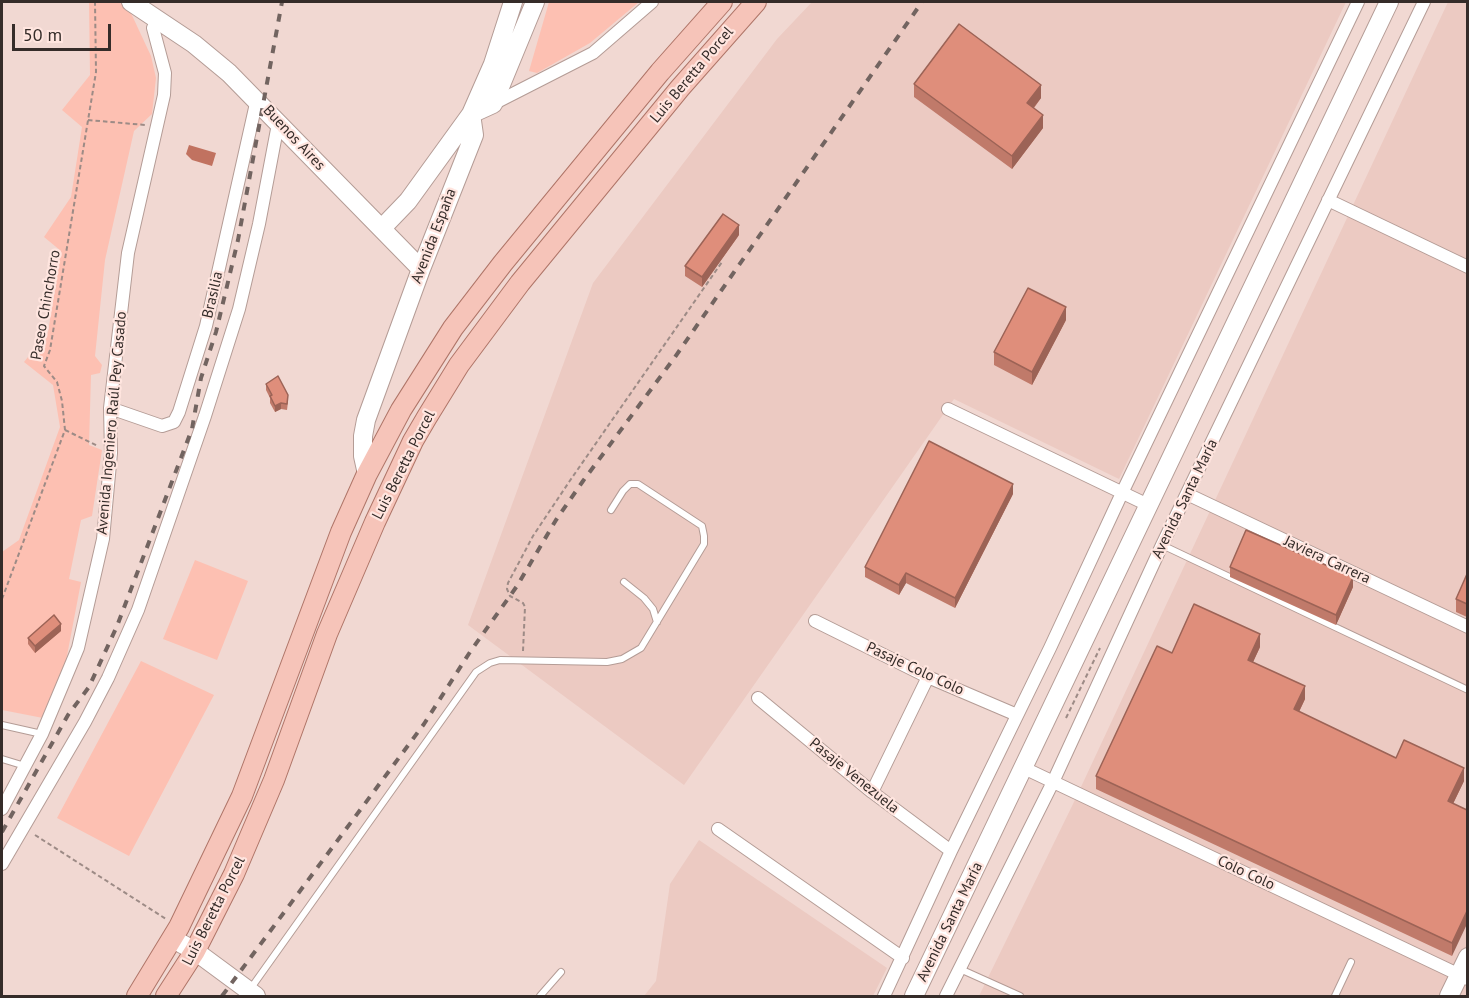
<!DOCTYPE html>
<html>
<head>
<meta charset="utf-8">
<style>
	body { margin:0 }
	#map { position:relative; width:1469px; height:998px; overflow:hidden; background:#f1d8d2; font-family:"PT Sans",sans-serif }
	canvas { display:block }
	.frame { position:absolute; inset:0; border:3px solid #352c29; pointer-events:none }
	.scale { position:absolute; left:12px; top:24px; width:99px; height:27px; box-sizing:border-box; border:3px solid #352c29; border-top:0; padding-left:8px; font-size:18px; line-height:21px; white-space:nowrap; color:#352c29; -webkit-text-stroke:4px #ffe5df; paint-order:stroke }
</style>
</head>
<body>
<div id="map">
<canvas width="1469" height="998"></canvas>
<div class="frame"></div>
<div class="scale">50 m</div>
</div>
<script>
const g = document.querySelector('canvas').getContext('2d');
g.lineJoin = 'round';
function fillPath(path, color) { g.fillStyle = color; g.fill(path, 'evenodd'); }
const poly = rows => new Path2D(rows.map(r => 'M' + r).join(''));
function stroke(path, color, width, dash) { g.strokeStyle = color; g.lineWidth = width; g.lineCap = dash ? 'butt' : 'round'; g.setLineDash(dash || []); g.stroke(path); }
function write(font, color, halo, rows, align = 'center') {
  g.font = font + ' "PT Sans",sans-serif'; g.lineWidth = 4.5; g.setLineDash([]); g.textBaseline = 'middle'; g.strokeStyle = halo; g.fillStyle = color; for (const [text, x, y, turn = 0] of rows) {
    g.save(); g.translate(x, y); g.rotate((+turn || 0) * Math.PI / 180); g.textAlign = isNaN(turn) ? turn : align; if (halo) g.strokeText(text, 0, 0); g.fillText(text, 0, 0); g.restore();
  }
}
const built = poly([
	[812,2,1346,2,1119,479,954,399,684,785,468,625,593,283,777,39],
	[1448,2,1467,2,1467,996,979,996,1073,804],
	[699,840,887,968,873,996,644,996,656,981,670,884]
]);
const green = poly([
	[89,2,119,2,130,11,151,56,156,78,152,114,134,131,105,260,95,356,102,365,100,373,91,375,89,445,102,450,92,516,81,520,69,579,81,582,66,661,43,718,2,710,2,552,19,540,60,427,53,385,24,362,48,332,61,251,44,237,71,197,82,127,62,110,90,75],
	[549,2,639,2,590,43,537,73,529,71],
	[195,560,248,581,217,660,163,639],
	[141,661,214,695,129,856,57,818]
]);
const water = poly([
	[189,145,216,153,212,166,192,160,186,154]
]);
const path = poly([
	[88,120,145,125],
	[65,430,98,446],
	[2,599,65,430,62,401,57,382,44,366,50,350,96,72,95,2],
	[523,651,525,607,523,603,510,596,507,589,508,583,533,536,569,482,722,262],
	[1066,718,1100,648],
	[35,835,166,919]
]);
const lane = poly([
	[1162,545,1468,690],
	[624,582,644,598,653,609,657,622],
	[2,725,42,734],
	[2,759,25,766],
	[960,969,1020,996],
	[251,988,476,672,490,663,500,660,607,662,622,659,641,648,704,544,704,536,702,526,638,484,630,484,623,491,611,510],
	[540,996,561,972],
	[1335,996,1351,962]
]);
const street = poly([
	[493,104,593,53,652,2],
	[1328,200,1468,267],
	[110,408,162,426,174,422,179,412,206,326,257,99],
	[948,409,1148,505],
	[1187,494,1468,627],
	[815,621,928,677,1017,715],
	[758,698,872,792,951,851],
	[1024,768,1468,979],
	[872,792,928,677],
	[2,809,42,734,78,648,103,539,111,453,110,408,128,253,164,95,165,73,153,28,157,20],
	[718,829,903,958],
	[2,864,85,722,108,678,138,610,205,416,239,309,259,224,278,124],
	[884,996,951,851,1050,648,1122,493,1358,2],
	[946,996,1053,782,1162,545,1424,2]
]);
const secondary = poly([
	[131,2,194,44,229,73,421,269],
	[382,228,408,201,471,114,493,104,535,2],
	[367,474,363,456,363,436,366,420,421,269,474,135,471,114,493,64,513,2],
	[173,939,195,951,256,996],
	[914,996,1389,2],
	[1449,996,1468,957]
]);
const primary = poly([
	[137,996,179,927,242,796,341,532,367,474,401,410,453,328,503,263,660,72,722,2],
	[166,996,195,951,234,874,274,780,327,634,375,522,413,441,427,417,459,365,520,283,680,88,756,2]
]);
const rail = poly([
	[2,832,68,715,89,687,117,626,192,429,201,378,216,332,238,240,282,2],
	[222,996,424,724,470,652,517,586,556,520,583,481,675,357,922,2]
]);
const wall = poly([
	[914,84,1041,98,1034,108,1043,128,1012,169,914,97],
	[739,235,702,287,685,276,685,266],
	[1066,320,1032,385,994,365,994,352],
	[266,384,288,402,287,410,281,409,275,412,270,403,270,398,266,390],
	[1013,494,955,608,906,583,899,595,865,577,865,567],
	[1230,567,1353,587,1336,625,1230,577],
	[1467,574,1467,617,1456,612,1456,599],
	[61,631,35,653,28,644,28,638],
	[1260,647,1253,662,1305,699,1299,712,1396,758,1464,781,1453,804,1452,956,1096,789,1096,776,1172,653]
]);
const shadedWall = poly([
	[1041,85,1041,98,1027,116,1027,103],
	[1043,115,1043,128,1012,169,1012,156],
	[739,225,739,235,702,287,702,277],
	[1066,307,1066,320,1032,385,1032,372],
	[281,403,281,409,275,412,275,406],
	[1013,484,1013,494,955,608,955,598],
	[906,573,906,583,899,595,899,585],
	[1353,577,1353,587,1336,625,1336,615],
	[61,624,61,631,35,653,35,646],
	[1260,634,1260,647,1248,673,1248,660],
	[1305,686,1305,699,1294,722,1294,709],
	[1464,768,1464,781,1448,814,1448,801],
	[1467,911,1467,924,1452,956,1452,943]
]);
const building = poly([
	[959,24,1041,85,1027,103,1043,115,1012,156,914,84,959,24],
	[723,214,739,225,702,277,685,266,723,214],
	[1028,288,1066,307,1032,372,994,352,1028,288],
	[278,376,288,395,287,404,281,403,275,406,270,396,272,395,266,384,278,376],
	[929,441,1013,484,955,598,906,573,899,585,865,567,929,441],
	[1246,530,1353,577,1336,615,1230,567,1246,530],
	[1467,574,1467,604,1456,599,1467,574],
	[1194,604,1260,634,1248,660,1305,686,1294,709,1396,758,1404,740,1464,768,1448,801,1467,810,1467,911,1452,943,1096,776,1157,646,1172,653,1194,604],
	[54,615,61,624,35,646,28,638,54,615]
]);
const streetNames = [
	["Luis Beretta Porcel",692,75,-50],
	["Buenos Aires",294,138,47],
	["Avenida España",434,236,-69],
	["Brasilia",213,295,-77],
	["Paseo Chinchorro",46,305,-80],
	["Avenida Ingeniero Raúl Pey Casado",112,423,-85],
	["Luis Beretta Porcel",404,465,-63],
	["Avenida Santa María",1185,499,-64],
	["Javiera Carrera",1327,560,25],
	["Pasaje Colo Colo",915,669,25],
	["Pasaje Venezuela",854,776,39],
	["Colo Colo",1246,873,25],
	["Luis Beretta Porcel",214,911,-63],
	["Avenida Santa María",950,922,-64]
];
fillPath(built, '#eccac2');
fillPath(green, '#fdc0b2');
fillPath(water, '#c17260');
stroke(lane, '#b49c96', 8);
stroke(street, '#b49c96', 14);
stroke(secondary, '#b49c96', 20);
stroke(primary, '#af7568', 22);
stroke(path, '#9d8b86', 2, [4.5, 3]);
stroke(lane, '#fff', 6);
stroke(street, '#fff', 12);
stroke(secondary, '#fff', 18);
stroke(primary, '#f6c4b9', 20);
stroke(rail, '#726460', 4, [8, 8]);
fillPath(wall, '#c07a6a');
fillPath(shadedWall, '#9c6356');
fillPath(building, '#df8e7b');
stroke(building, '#9c6356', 1.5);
write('15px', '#352c29', '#ffe5df', streetNames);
</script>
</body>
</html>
